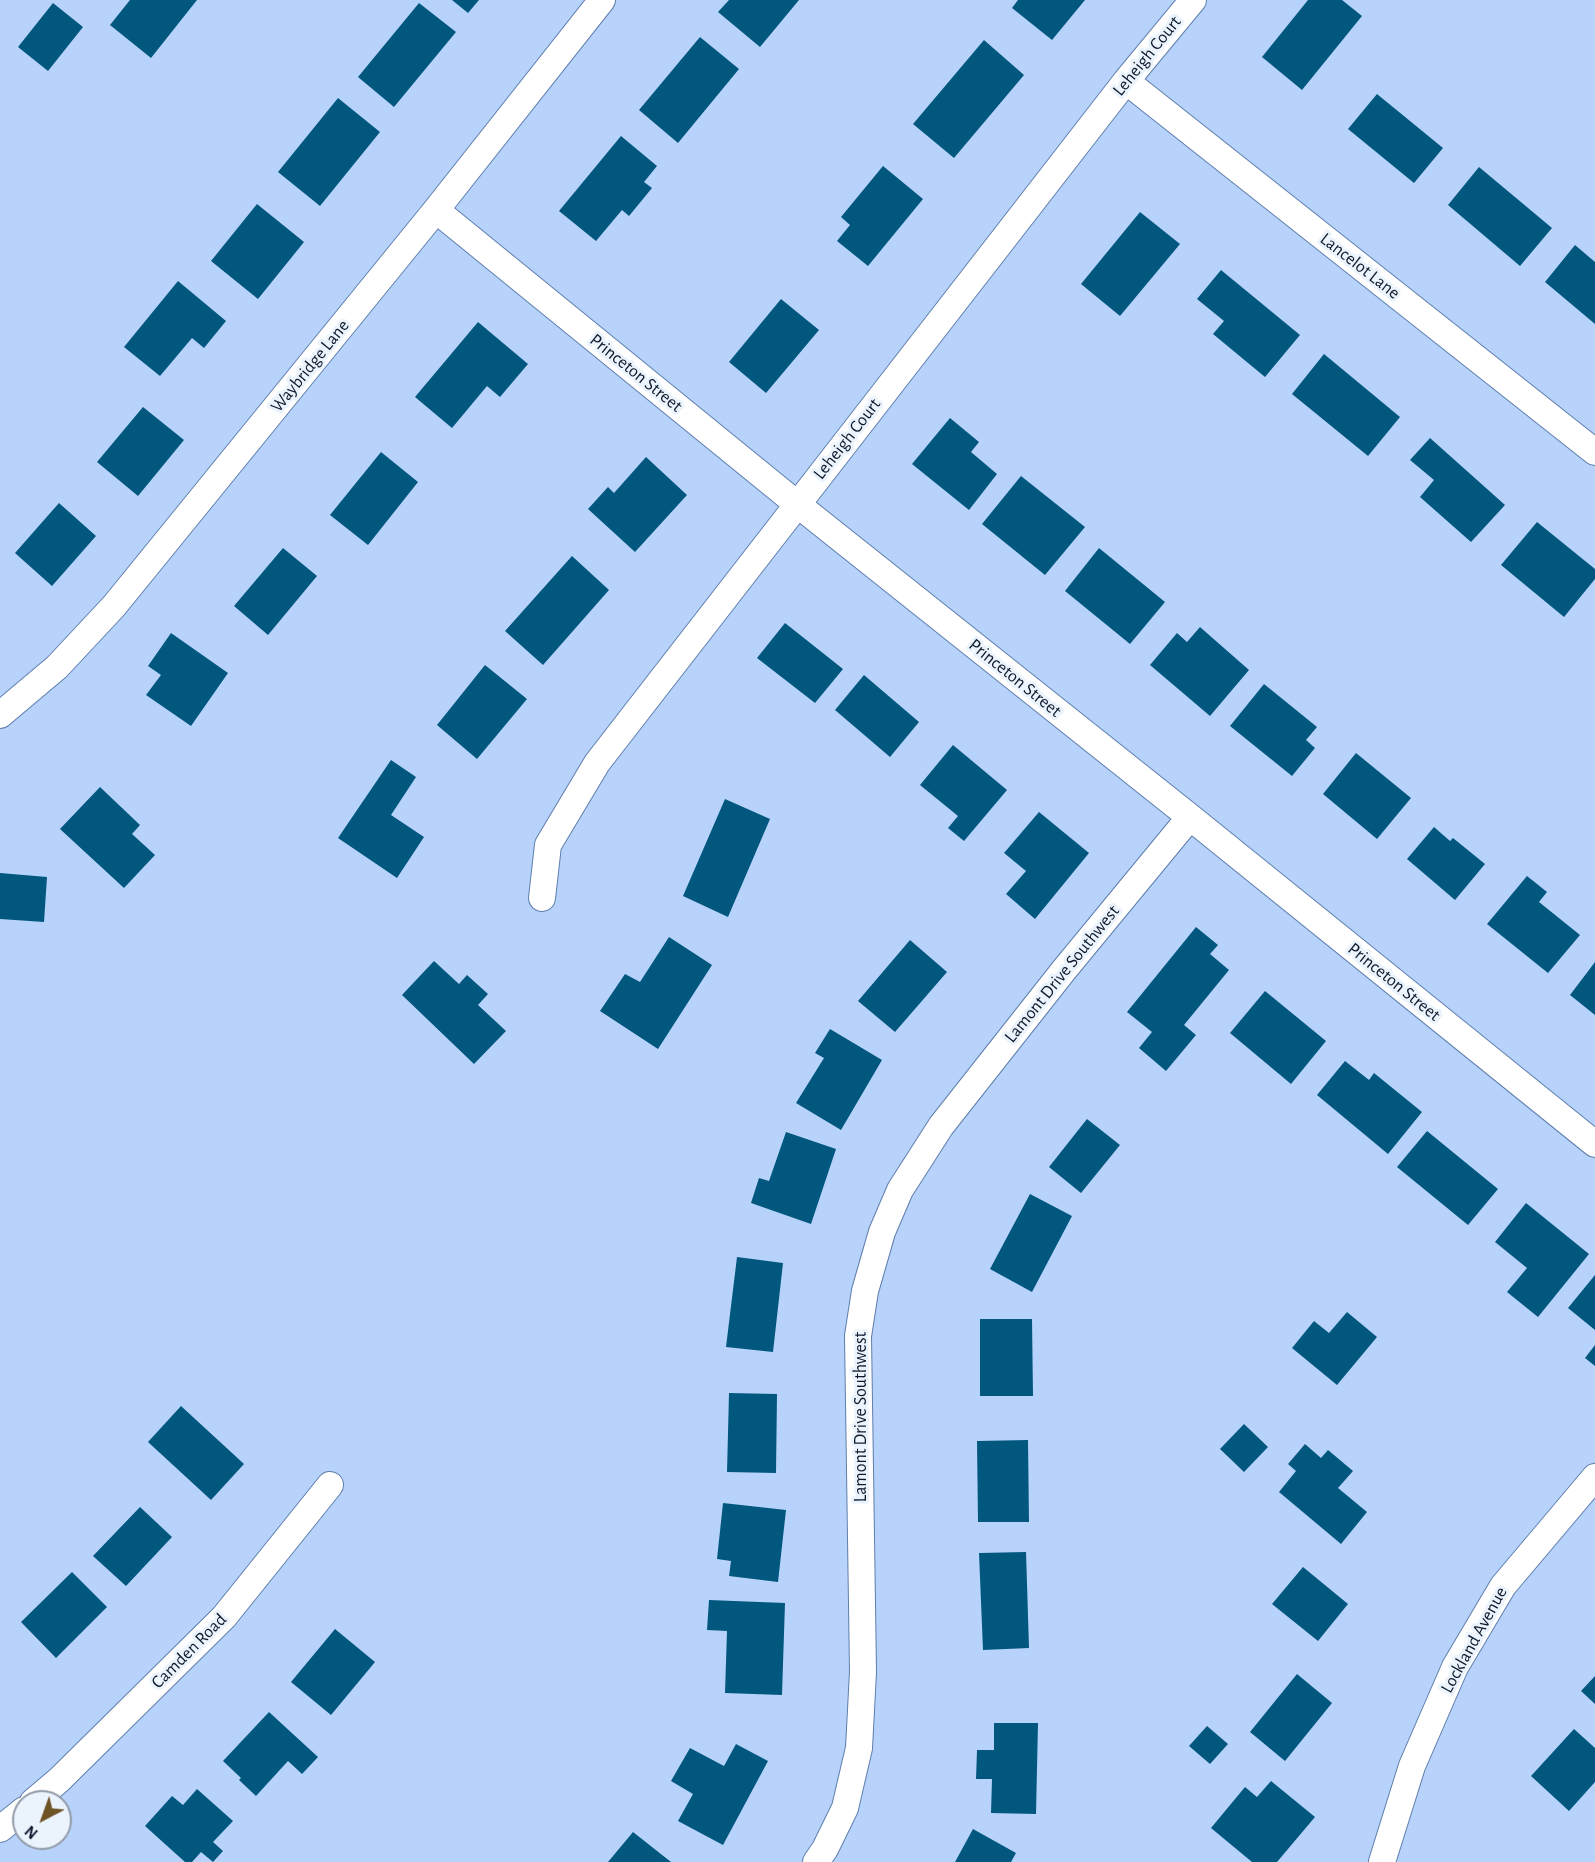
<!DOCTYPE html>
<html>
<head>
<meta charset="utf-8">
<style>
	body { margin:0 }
	#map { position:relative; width:1595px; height:1862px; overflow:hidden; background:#b8d3fb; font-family:"Alegreya Sans",sans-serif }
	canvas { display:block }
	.north { position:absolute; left:12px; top:1790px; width:60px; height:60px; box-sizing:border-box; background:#ebf3fd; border:2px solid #929ca9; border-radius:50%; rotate:221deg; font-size:16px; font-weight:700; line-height:24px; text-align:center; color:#0d1a2c }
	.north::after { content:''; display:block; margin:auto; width:21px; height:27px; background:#6e5325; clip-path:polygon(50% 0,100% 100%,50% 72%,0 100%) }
</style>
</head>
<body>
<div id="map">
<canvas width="1595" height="1862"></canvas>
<div class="north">N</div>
</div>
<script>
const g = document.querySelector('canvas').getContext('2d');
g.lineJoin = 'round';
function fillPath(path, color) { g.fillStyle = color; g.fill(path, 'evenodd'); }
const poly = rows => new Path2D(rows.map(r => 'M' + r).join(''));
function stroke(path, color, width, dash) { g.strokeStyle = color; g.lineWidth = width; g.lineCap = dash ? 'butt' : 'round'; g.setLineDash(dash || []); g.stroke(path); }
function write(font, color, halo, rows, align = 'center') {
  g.font = font + ' "Alegreya Sans",sans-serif'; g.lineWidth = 6; g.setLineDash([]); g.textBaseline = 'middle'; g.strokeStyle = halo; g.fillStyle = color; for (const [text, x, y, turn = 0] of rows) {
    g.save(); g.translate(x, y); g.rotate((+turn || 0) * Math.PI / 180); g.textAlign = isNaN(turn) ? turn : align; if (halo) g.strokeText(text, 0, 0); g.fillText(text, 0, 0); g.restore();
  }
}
const building = poly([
	[130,0,197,0,151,58,110,25],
	[452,0,479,0,468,13],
	[729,0,799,0,760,47,718,12],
	[1018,0,1085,0,1052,40,1012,8],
	[1308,0,1342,0,1362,16,1302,90,1262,57],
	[53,3,83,27,48,71,18,47],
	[419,3,456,32,394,107,358,77],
	[700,37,739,69,678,143,639,110],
	[984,40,1024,75,954,158,913,124],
	[1377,94,1443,148,1414,183,1348,129],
	[338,98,380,132,320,206,278,172],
	[621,136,657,166,644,182,652,188,629,216,622,210,596,241,559,211],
	[883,166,923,199,868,266,837,241,850,225,841,217],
	[1479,167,1552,228,1520,266,1448,205],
	[257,204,304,242,258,299,211,261],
	[1140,212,1180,244,1120,316,1081,284],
	[1575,245,1595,262,1595,324,1545,282],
	[1221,270,1300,335,1265,377,1213,334,1224,321,1197,299],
	[178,281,226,321,204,348,192,338,160,376,124,347],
	[781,299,819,330,766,393,729,362],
	[478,322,528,364,500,397,487,386,452,428,415,397],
	[1324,354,1400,417,1368,456,1292,394],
	[143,407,184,440,138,496,97,462],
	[950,418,979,442,971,452,997,474,969,510,912,464],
	[1430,438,1505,505,1471,542,1420,497,1434,480,1410,460],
	[381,452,418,482,368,545,330,515],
	[646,457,687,495,635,552,588,509,608,487,614,493],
	[1021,476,1085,527,1045,575,982,524],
	[59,503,96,536,52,586,15,553],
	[1537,522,1595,569,1595,579,1564,617,1501,565],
	[283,548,317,576,268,635,234,606],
	[1099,548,1165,602,1130,644,1065,591],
	[572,556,609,590,543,665,505,631],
	[785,623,843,669,815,703,757,658],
	[1200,627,1249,670,1210,716,1150,665,1177,633,1187,642],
	[171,633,228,673,191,726,146,695,161,675,148,666],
	[485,665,527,699,477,759,437,725],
	[864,675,919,722,890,757,835,710],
	[1264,684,1317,727,1306,740,1315,748,1292,776,1230,726],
	[953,745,1007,790,964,841,948,828,958,816,920,785],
	[1356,753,1411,798,1377,839,1323,794],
	[391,760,416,777,391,815,424,837,397,878,338,838],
	[100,787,140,825,132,834,155,855,124,888,60,829],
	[725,799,770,819,728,917,683,896],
	[1039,812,1089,853,1035,919,1006,894,1026,871,1004,853],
	[1434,827,1450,841,1453,838,1485,864,1455,900,1407,859],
	[0,873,47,877,44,922,0,919],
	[1527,876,1547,892,1539,902,1580,935,1548,973,1487,924],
	[1196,927,1218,945,1210,954,1229,970,1184,1025,1196,1035,1166,1071,1139,1048,1152,1032,1127,1012],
	[669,937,712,965,658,1049,600,1011,625,974,640,982],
	[910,940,947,972,895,1032,858,1001],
	[434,961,459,984,467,975,488,994,478,1005,506,1031,474,1064,402,995],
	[1595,962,1595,1015,1570,995],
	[1265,991,1326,1041,1291,1084,1230,1033],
	[830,1029,882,1060,841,1130,796,1103,824,1058,815,1053],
	[1345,1061,1369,1080,1374,1073,1422,1112,1388,1154,1317,1095],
	[1087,1119,1120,1145,1081,1193,1049,1167],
	[1427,1131,1498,1189,1468,1225,1397,1167],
	[786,1132,836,1149,811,1224,751,1203,759,1178,769,1181],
	[1030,1194,1072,1216,1032,1292,990,1269],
	[1526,1203,1589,1254,1538,1317,1507,1292,1527,1268,1495,1242],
	[737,1257,783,1263,773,1352,726,1347],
	[1595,1275,1595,1330,1568,1308],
	[1347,1312,1377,1337,1337,1385,1292,1348,1314,1321,1329,1333],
	[980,1319,1032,1319,1033,1396,980,1396],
	[1595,1345,1595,1366,1585,1358],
	[729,1393,777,1394,776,1473,727,1472],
	[181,1406,244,1464,211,1500,148,1442],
	[1244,1424,1268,1447,1244,1472,1220,1449],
	[1028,1440,1029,1522,978,1522,977,1441],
	[1305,1444,1321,1458,1328,1450,1353,1471,1338,1488,1367,1512,1341,1544,1279,1492,1296,1471,1288,1464],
	[723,1503,786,1510,778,1582,729,1576,731,1561,717,1559],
	[140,1507,172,1537,126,1586,93,1556],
	[1026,1552,1029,1648,983,1650,979,1553],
	[1303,1567,1348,1604,1318,1641,1272,1604],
	[72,1572,107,1607,56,1658,21,1622],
	[709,1600,785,1603,782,1695,725,1693,727,1631,707,1630],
	[335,1629,375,1662,331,1715,291,1682],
	[1297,1674,1332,1703,1285,1761,1250,1732],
	[1595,1676,1595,1704,1581,1691],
	[269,1712,318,1757,302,1774,288,1761,256,1796,239,1780,241,1778,223,1761],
	[994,1723,1038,1723,1036,1814,991,1813,992,1779,976,1779,977,1750,994,1750],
	[1207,1726,1228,1744,1210,1764,1189,1746],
	[1574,1729,1595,1748,1595,1782,1569,1811,1531,1776],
	[736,1744,768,1761,723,1845,678,1821,693,1794,671,1781,690,1748,724,1766],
	[1271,1781,1315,1817,1277,1862,1252,1862,1211,1828,1245,1787,1257,1797],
	[197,1789,233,1821,213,1842,223,1851,213,1862,201,1852,192,1862,185,1862,145,1826,172,1796,183,1805],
	[973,1829,1016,1853,1011,1862,955,1862],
	[633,1832,671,1862,608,1862]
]);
const street = poly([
	[1126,81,1595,452],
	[436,210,797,504,1190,817,1595,1144],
	[0,715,57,667,114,606,436,210,602,0],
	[542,898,548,845,597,763,1126,81,1193,0],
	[33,1802,59,1780,224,1617,330,1485],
	[0,1829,24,1810],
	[816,1862,825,1849,845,1808,859,1748,863,1672,858,1336,865,1291,882,1232,900,1190,941,1126,1064,970,1190,817],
	[1382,1862,1412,1766,1455,1667,1503,1586,1595,1477]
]);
const streetNames = [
	["Leheigh Court",1147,56,-51],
	["Lancelot Lane",1360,266,38],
	["Waybridge Lane",310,366,-51],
	["Princeton Street",636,373,39],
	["Leheigh Court",847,439,-52],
	["Princeton Street",1015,678,39],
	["Lamont Drive Southwest",1062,974,-51],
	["Princeton Street",1394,982,39],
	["Lamont Drive Southwest",861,1417,-90],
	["Lockland Avenue",1474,1640,-61],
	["Camden Road",189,1651,-45]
];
fillPath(building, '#02577f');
stroke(street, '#5e7eac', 28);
stroke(street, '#fff', 26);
write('18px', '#0d1a2c', '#ebf3fd', streetNames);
</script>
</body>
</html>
